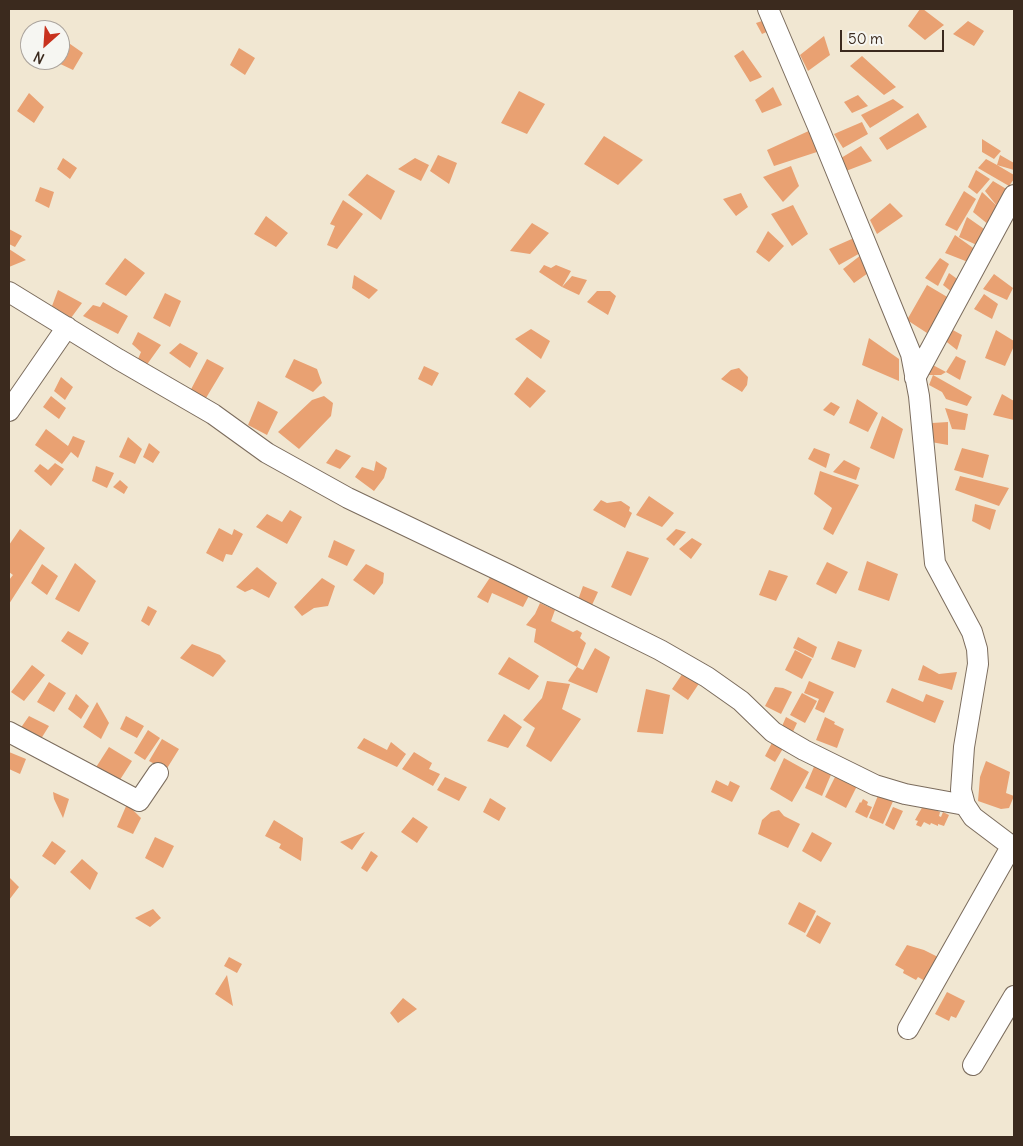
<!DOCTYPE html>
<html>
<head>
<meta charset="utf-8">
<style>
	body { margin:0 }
	#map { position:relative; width:1023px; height:1146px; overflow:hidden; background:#f1e7d2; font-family:Delius,sans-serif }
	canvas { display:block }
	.frame { position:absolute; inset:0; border:10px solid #3b2a1e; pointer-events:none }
	.north { position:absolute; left:20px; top:20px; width:50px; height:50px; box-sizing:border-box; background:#f6f6f2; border:1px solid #aba49d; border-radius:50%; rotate:206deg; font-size:14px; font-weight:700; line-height:20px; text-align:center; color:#3b2a1e }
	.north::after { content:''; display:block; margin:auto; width:18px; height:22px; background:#c8321e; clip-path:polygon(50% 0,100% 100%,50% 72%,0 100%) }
	.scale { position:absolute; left:840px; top:30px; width:104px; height:22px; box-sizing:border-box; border:2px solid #3b2a1e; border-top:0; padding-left:6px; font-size:15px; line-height:18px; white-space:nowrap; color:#3b2a1e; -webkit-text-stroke:4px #f6f6f2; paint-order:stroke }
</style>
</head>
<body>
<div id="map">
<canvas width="1023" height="1146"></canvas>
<div class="frame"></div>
<div class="north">N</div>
<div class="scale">50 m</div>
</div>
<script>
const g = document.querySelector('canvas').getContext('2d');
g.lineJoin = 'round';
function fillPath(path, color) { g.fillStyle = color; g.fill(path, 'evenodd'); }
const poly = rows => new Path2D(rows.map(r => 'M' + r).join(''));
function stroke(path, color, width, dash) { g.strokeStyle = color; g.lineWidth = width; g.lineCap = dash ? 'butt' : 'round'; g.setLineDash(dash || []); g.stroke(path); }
const building = poly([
	[920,9,923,9,944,25,925,40,908,26],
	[768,19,771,30,762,34,756,23],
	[968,21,984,31,974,46,953,34],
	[824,36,830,55,808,71,800,55],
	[63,39,83,53,73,70,52,60,60,60,60,46],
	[239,48,255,58,245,75,230,65],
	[743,50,762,77,750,82,734,56],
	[862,56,896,87,884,95,850,66],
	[773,87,782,105,762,113,755,100],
	[519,91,545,104,527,134,501,123],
	[29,93,44,107,34,123,17,111],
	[858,95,868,106,852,113,844,102],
	[893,99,904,107,870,128,861,115],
	[918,113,927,127,887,150,879,138],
	[862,122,868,134,843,148,834,134],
	[813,129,820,151,774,166,767,150],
	[604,136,643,160,618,185,584,164],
	[982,139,1001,151,994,159,982,152],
	[861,146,872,161,846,171,841,158],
	[438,155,457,163,449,184,430,171],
	[1000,155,1014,163,1014,170,997,165,1014,175,1014,179,1009,186,978,168,986,159,997,165],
	[63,158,77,168,70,179,57,169],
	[415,158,429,165,421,181,398,169],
	[791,166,799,186,783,202,763,177],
	[976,170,990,179,977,194,968,187],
	[367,174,395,191,381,220,348,195],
	[993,181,1008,190,989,225,973,212,982,192,997,206,985,191],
	[40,187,54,192,49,208,35,201],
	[964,191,976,199,957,231,945,225],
	[741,193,748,207,736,216,723,199],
	[343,200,363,214,337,249,327,245,335,226,330,224],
	[890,203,903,216,877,234,870,220],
	[793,205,808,234,792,246,771,214],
	[266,216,288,233,276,247,254,234],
	[967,217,987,231,979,246,959,237],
	[532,223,549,233,530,254,510,251],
	[9,229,22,236,15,247,9,244],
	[768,231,784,246,769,262,756,252],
	[955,235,976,250,968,262,945,253],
	[854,238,862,252,839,265,829,249],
	[9,249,26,260,9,267],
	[861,255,871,271,854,283,843,269],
	[125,258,145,273,126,296,105,284],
	[940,258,949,264,938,286,925,278],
	[544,265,551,268,556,265,571,271,562,287,539,272],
	[949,273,960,281,953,293,943,285],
	[994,274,1013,288,1007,300,983,289],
	[354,275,378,290,369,299,352,288],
	[572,276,587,280,579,295,562,287],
	[927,285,949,298,927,333,907,320],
	[58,290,82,303,71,318,52,306],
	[597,291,610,291,616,296,608,315,587,302],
	[165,293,181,301,170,327,153,318],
	[984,294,998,304,992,319,974,309],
	[103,302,128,316,118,334,83,316,93,305,100,307],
	[531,329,550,341,541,359,515,339],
	[951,329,962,335,957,350,943,339],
	[996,330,1014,341,1014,346,1005,366,985,358],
	[138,332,161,345,143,370,135,366,141,352,132,344],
	[869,338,899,359,899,381,862,365],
	[180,343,198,353,190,368,169,353],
	[956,356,966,361,960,380,946,372],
	[207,359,224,368,206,398,188,395],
	[294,359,317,369,322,383,313,392,285,377],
	[929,363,946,372,941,375,927,375],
	[424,366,439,373,432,386,418,379],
	[739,368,748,377,747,385,742,392,721,379,731,370],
	[933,375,972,397,967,406,946,399,942,392,929,385],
	[61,377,73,387,65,400,54,391],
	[527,377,546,391,530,408,514,394],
	[1002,394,1014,401,1014,420,993,415],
	[51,396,66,408,59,419,43,407],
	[324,396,333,403,331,416,299,449,278,432,312,400],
	[857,399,878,413,868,432,849,423],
	[258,401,278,412,267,435,248,425],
	[831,402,840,407,834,416,823,410],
	[945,408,968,414,965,430,952,429],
	[882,416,903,429,894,459,870,448],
	[948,422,948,445,931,442,932,423],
	[46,429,68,446,73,436,85,441,78,458,71,452,62,464,35,445],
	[128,437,142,449,135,464,119,457],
	[149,443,160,452,153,463,143,457],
	[814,448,830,454,826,468,808,459],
	[962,448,989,455,983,478,954,470],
	[336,449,351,456,340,469,326,463],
	[844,460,860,468,856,480,833,472],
	[376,461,387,468,384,478,374,491,355,477,362,467,374,471],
	[55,463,64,469,51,486,34,471,40,464,48,470],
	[96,466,114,473,107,488,92,481],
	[820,471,859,485,833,535,823,529,832,508,814,494],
	[960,476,1009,488,999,506,955,490],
	[120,480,128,487,124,494,113,487],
	[649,496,674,513,662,527,636,515],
	[601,500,607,503,621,501,630,507,629,511,632,513,625,528,593,510],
	[975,504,996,510,990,530,972,521],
	[290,510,302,517,287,544,256,527,267,514,282,522],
	[219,528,232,535,234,529,243,534,232,555,226,554,223,562,206,553],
	[20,529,45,548,9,604,9,580,13,575,9,572,9,545],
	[676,529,686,532,674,546,666,539],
	[692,538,702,544,691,559,679,549],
	[334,540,355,550,347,566,328,557],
	[627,551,649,558,631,596,611,587],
	[867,561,898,574,889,601,858,590],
	[827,562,848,572,836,594,816,584],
	[75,563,96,581,79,612,55,599],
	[42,564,58,576,47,595,31,583],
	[366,564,384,573,383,583,374,595,353,580],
	[257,567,277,583,269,598,252,589,245,592,236,587],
	[769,570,788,576,776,601,759,595],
	[493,573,531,592,523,607,492,593,488,603,477,597],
	[322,578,335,586,328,606,314,608,302,616,294,607],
	[583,586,598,592,592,605,578,600],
	[540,603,555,610,551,621,573,632,577,630,582,633,580,638,586,643,577,667,534,642,536,629,526,625,535,614],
	[148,606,157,611,149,626,141,621],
	[68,631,89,643,82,655,61,641],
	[798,637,817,647,813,658,793,648],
	[838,641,862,650,855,668,831,659],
	[192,644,220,655,226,661,213,677,180,658],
	[595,648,610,657,597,693,568,681,577,667,583,670],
	[795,650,812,659,802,679,785,670],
	[509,657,539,676,529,690,498,674],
	[32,665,45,675,24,701,11,692],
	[923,665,939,674,957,672,952,690,918,680],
	[687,667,702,679,688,700,672,689],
	[547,681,570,684,562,709,581,719,551,762,526,746,535,728,523,720,542,698],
	[809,681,834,692,824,713,815,709,819,699,804,693],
	[49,682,66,693,54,712,37,702],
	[775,687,783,688,792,692,781,714,765,706],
	[892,688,923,702,926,694,944,701,935,723,886,702],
	[646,689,670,695,663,734,637,732],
	[802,693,817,701,805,723,790,715],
	[76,694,89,706,81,719,68,709],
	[97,702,109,723,101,739,83,727],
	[504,714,522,727,508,748,487,741],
	[29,716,49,726,39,742,20,729],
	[126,716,144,726,137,738,120,729],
	[786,717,797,723,790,738,779,733],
	[825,717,835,722,834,724,844,729,837,748,816,740],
	[148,730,160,738,145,760,134,753],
	[364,738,387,750,391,742,406,754,397,767,357,748],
	[162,739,179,749,166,770,149,761],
	[774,739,785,745,775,762,765,756],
	[109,747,132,761,116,786,93,772],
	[9,752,26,759,20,774,9,769],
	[414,752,432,763,429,769,440,774,433,786,402,769],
	[784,758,809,772,792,802,770,789],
	[986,761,1010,772,1006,793,1014,796,1009,808,1001,809,978,801,980,777],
	[816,762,833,770,822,796,805,788],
	[838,771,859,782,846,808,825,797],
	[445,777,467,787,459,801,437,790],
	[716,780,728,786,730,781,740,786,732,802,711,792],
	[53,792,69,799,63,818,54,799],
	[879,793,894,799,883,824,869,818],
	[490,798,506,808,499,821,483,812],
	[863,799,868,802,867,805,872,807,867,818,855,812,860,802,861,803],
	[127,804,141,818,133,834,117,827],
	[923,806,927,806,940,812,939,816,941,817,943,812,949,815,944,826,938,824,938,826,931,823,930,825,924,822,921,827,916,825,918,821,915,820],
	[893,807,903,811,894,830,885,825],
	[779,810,784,816,800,824,788,848,758,834,762,820,771,812],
	[413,817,428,827,417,843,401,832],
	[274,820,303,838,301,861,279,848,281,844,265,836],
	[365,832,352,850,340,842],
	[812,832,832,843,821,862,802,851],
	[155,837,174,846,163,868,145,858],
	[52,841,66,851,55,865,42,856],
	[371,851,378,856,367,872,361,868],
	[82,859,98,873,90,890,70,872],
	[9,877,19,887,9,900],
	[799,902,816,911,805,933,788,924],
	[153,909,161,918,150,927,135,918],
	[817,915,831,923,820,944,806,936],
	[907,945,924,950,938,957,925,981,918,977,916,980,903,973,904,970,895,965],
	[229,957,242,964,237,973,224,966],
	[227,975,233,1006,215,994],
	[947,992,965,1001,956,1018,951,1016,949,1021,935,1014],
	[403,998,417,1009,398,1023,390,1013]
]);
const minor = poly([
	[768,9,819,129,911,354,919,396,935,563,972,632,977,649,978,664,964,747,961,790,965,805,973,817,1014,848],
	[9,292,118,359,213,414,267,453,348,498,509,575,660,650,707,677,741,701,773,732,804,750,875,785,905,794,965,805],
	[915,378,1014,195],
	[9,411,67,327],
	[9,732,139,801,158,773],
	[908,1029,1011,847],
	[973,1065,1014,996]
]);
fillPath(building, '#e9a172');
stroke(minor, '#7b6c5d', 22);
stroke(minor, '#fff', 20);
</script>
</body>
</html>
